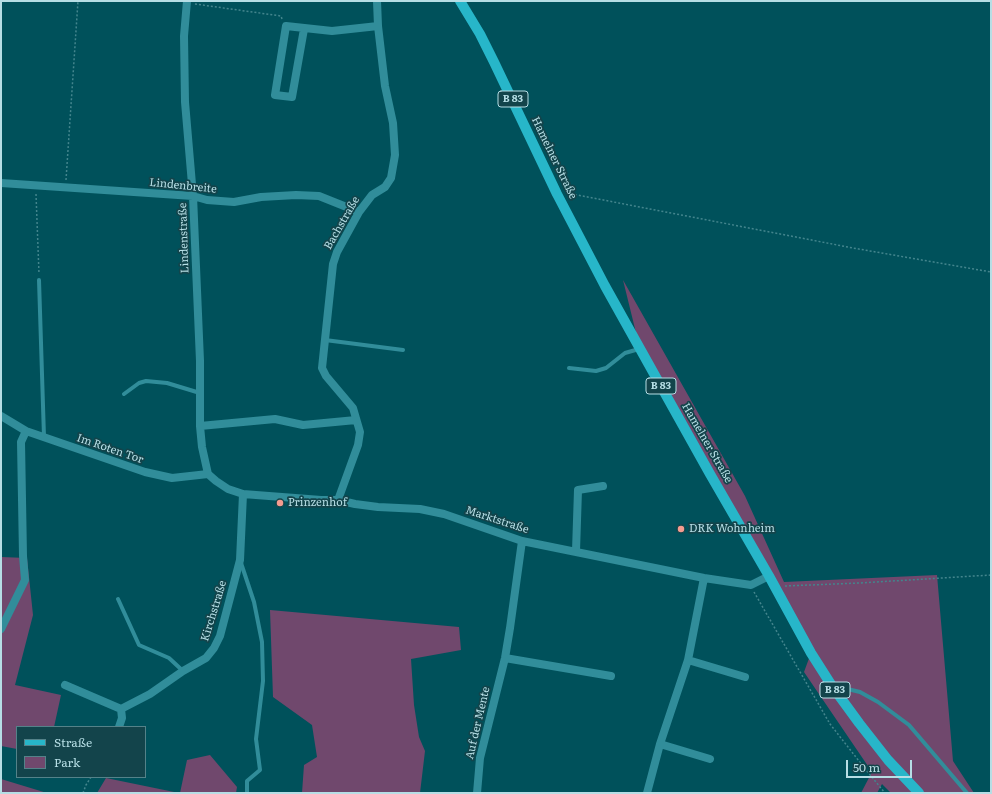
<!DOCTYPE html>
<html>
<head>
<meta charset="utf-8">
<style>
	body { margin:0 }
	#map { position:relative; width:992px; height:794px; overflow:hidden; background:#00515b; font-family:Literata,serif }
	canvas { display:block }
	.frame { position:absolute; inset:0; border:2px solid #b6dee5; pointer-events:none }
	.legend { position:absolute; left:16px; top:726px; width:130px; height:52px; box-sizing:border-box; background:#13444b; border:1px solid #548289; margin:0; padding:5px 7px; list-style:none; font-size:12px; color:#b6dee5 }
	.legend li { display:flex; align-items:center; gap:8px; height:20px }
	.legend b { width:20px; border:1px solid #548289 }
	.scale { position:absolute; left:846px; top:760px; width:66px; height:18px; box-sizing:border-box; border:2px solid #b6dee5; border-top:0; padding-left:5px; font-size:12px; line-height:14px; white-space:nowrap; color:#b6dee5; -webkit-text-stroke:3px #13444b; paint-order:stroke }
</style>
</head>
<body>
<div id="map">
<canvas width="992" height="794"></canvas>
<div class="frame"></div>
<ul class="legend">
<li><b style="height:5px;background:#27b6c9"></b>Straße</li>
<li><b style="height:11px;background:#70486d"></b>Park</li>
</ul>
<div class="scale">50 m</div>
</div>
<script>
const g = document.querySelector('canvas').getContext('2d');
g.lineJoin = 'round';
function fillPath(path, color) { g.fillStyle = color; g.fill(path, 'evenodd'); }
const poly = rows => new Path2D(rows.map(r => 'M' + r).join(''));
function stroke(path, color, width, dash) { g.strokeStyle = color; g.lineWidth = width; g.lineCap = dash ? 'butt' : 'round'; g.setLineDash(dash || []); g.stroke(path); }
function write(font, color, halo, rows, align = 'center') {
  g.font = font + ' Literata,serif'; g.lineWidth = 3.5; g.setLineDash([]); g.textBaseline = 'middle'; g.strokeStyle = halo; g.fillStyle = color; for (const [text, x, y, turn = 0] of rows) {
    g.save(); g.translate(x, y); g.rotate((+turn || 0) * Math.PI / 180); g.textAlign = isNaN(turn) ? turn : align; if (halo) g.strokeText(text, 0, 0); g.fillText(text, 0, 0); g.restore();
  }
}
const green = poly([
	[623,280,745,496,784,582,937,575,953,761,974,793,891,793,882,784,877,793,861,793,872,772,804,672,811,653,640,349],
	[1,557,27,558,33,615,15,685,61,695,54,727,17,727,17,749,1,746],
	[270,610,459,627,461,650,411,659,414,705,419,737,425,751,420,793,302,793,304,765,317,757,312,725,273,697],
	[210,755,237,787,236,793,180,793,187,760],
	[106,778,179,793,97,793],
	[1,779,47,793,1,793]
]);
const path = poly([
	[195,4,281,16,282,19],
	[66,180,78,1],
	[36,194,39,274],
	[567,194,572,194,853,248,991,272],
	[785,586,860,583,991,575],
	[754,592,830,724,866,770,885,793],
	[83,793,86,785,91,777]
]);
const service = poly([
	[39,280,44,437],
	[325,340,403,350],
	[569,368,596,371,606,368,625,353,639,349],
	[124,394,139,383,146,381,167,383,200,393],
	[241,563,254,602,262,642,263,681,256,739,260,770,247,781,247,793],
	[118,599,139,645,169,658,183,671],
	[835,686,860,692,878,702,909,725,967,793]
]);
const minor = poly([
	[187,1,184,36,185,102,193,196,200,361,200,426,202,447,208,474],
	[304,29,292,97,275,95,286,26,332,31,378,26],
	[1,183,193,196,207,200,234,202,261,197,296,195,319,196,359,212],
	[1,416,26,431,145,472,172,478,208,474],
	[200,426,275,419,303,425,356,420],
	[208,474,216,481,228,489,243,494,321,500,338,500,355,504,378,507,420,509,444,514,522,541,704,578,751,585,769,576],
	[338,500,358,445,360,432,353,408,326,376,322,368,333,264,337,252,359,212,372,195,385,187,391,178,395,155,393,123,385,86,378,26,377,1],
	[576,551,578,490,603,486],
	[1,629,25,580,23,556,21,442,26,431],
	[505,658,611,676],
	[688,660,745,677],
	[65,685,121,709],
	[119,727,122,718,121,709,150,694,183,671,206,658,214,648,220,636,240,560,243,494],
	[660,744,710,759],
	[477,793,480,758,505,658,510,628,522,541],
	[647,793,660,744,688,660,704,578]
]);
const primary = poly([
	[460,1,480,34,494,62,557,194,605,286,710,474,769,576,811,653,832,686,859,723,888,760,919,793]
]);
const markers = [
	[280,503,4,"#f59c90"],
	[681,529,4,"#f59c90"]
];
const shields = [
	[513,99,30],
	[661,386,30],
	[835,690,30]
];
const shieldNames = [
	["B 83",513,99],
	["B 83",661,386],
	["B 83",835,690]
];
const streetNames = [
	["Hamelner Straße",554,158,64],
	["Lindenbreite",183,186,6],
	["Bachstraße",342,223,-60],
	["Lindenstraße",184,238,-92],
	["Hamelner Straße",707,443,60],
	["Im Roten Tor",110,449,19],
	["Marktstraße",497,520,18],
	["Kirchstraße",214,611,-73],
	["Auf der Mente",478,723,-77]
];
const poiNames = [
	["Prinzenhof",288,503],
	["DRK Wohnheim",689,529]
];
fillPath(green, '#70486d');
stroke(path, '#43858d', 1.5, [2, 2]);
stroke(service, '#318d9a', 4);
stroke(minor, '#318d9a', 8);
stroke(primary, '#27b6c9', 10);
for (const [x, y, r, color] of markers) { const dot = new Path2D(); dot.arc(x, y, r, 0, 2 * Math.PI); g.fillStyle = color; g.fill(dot); stroke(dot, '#13444b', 1.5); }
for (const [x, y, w] of shields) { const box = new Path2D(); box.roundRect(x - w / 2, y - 8, w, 16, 3); g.fillStyle = '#13444b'; g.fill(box); stroke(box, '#b6dee5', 1); }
write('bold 10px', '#b6dee5', null, shieldNames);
write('11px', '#b6dee5', '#13444b', streetNames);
write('11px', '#b6dee5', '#13444b', poiNames, 'left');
</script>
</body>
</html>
